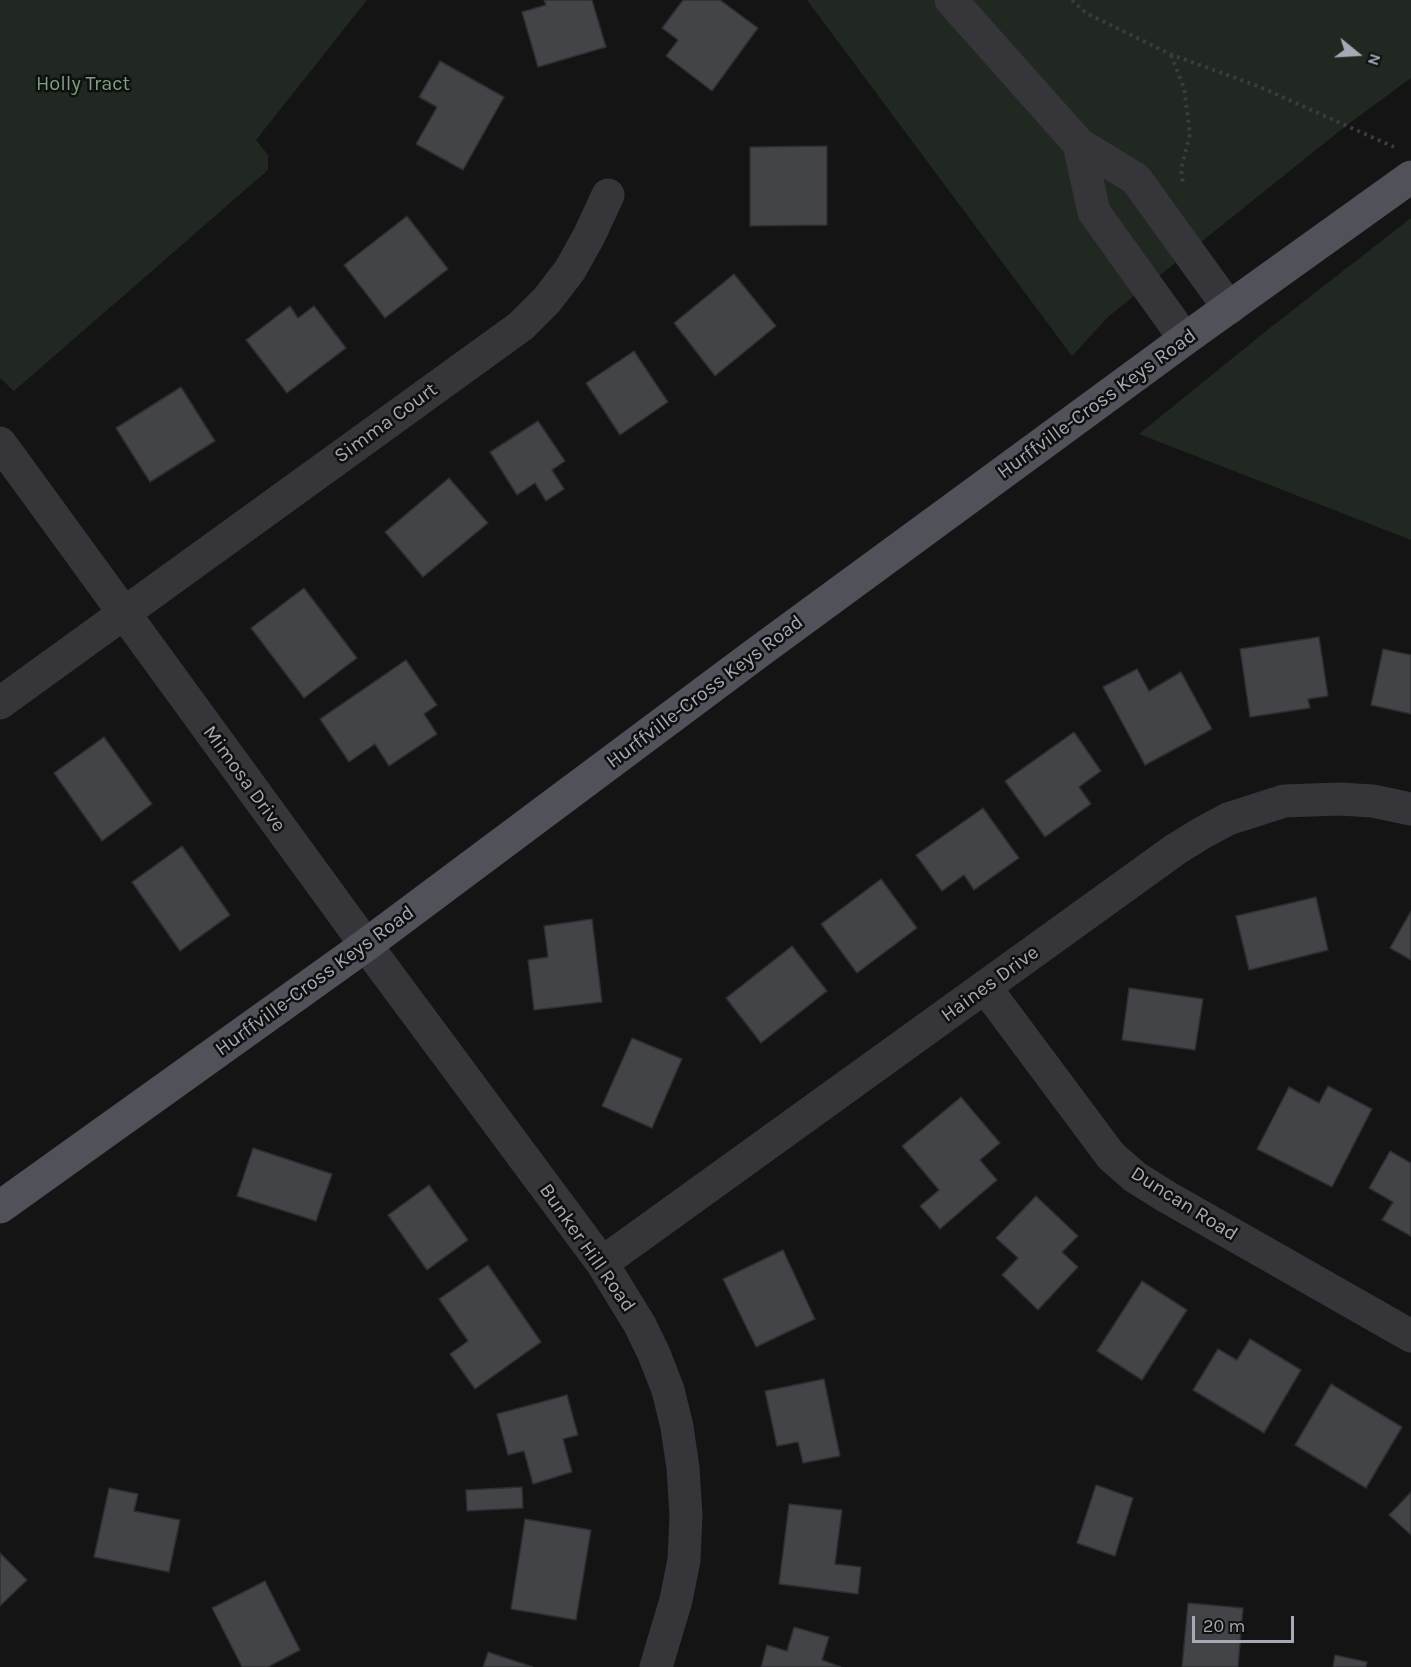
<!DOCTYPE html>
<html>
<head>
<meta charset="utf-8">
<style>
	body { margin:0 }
	#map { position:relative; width:1411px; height:1667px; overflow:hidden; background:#141415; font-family:Karla,sans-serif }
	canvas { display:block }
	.north { position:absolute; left:1327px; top:24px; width:60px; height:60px; -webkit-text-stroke:4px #0f0f10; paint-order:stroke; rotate:108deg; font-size:16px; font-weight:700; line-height:24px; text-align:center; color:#a6aab5 }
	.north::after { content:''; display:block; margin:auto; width:21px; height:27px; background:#a6aab5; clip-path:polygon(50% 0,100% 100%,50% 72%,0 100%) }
	.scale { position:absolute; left:1192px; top:1616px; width:102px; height:27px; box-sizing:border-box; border:3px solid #a6aab5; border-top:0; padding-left:8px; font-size:18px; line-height:21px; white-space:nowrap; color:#a6aab5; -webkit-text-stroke:4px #0f0f10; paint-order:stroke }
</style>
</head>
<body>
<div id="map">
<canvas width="1411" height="1667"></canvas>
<div class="north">N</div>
<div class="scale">20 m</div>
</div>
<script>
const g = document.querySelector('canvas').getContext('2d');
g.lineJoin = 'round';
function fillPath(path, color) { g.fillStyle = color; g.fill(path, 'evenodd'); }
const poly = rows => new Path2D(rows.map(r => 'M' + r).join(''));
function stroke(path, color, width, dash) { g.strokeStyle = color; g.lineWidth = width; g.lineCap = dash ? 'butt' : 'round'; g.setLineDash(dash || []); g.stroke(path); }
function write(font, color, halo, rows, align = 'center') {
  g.font = font + ' Karla,sans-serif'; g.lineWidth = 5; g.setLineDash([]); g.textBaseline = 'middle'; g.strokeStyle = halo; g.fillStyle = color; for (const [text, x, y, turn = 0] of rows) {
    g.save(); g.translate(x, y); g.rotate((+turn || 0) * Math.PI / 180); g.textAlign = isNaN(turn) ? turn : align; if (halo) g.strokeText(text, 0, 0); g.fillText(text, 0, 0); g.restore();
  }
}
const green = poly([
	[0,0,367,0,256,140,268,155,268,170,14,391,0,378],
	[807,0,1411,0,1411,78,1347,125,1109,316,1072,356],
	[1411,218,1411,540,1139,434,1271,327]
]);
const building = poly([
	[544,0,592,0,606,47,538,67,522,12,546,5,544,0],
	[683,0,720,0,758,28,712,91,666,56,678,40,662,28,683,0],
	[440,61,504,97,463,170,416,144,437,107,419,97,440,61],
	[827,146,827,225,750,226,750,147,827,146],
	[407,216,448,269,385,318,344,265,407,216],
	[734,274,776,326,715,376,674,323,734,274],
	[290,306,298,318,314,306,346,348,287,393,246,340,290,306],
	[634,351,668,402,620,435,586,383,634,351],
	[181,387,215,441,150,482,116,428,181,387],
	[538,421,565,461,552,470,564,489,546,501,535,483,517,495,490,452,538,421],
	[449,478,488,523,423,577,385,532,449,478],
	[304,588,357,658,304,698,251,628,304,588],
	[1319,637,1328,696,1308,699,1310,708,1250,717,1240,649,1319,637],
	[1383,649,1411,655,1411,714,1371,705,1383,649],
	[406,660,437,705,424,714,437,734,389,766,375,744,349,762,320,719,406,660],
	[1137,669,1149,691,1181,672,1212,729,1145,765,1103,687,1137,669],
	[1074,732,1101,771,1079,787,1091,804,1045,837,1005,781,1074,732],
	[104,737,152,804,102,841,54,773,104,737],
	[983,808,1019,858,974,890,964,875,942,891,916,855,983,808],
	[182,846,230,915,180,951,132,882,182,846],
	[881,879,917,928,857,973,821,924,881,879],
	[1316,897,1328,950,1249,970,1236,916,1316,897],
	[1411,911,1411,960,1390,948,1411,911],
	[592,919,602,1002,534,1010,528,960,548,957,544,926,592,919],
	[792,946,827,991,761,1043,726,998,792,946],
	[1129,988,1203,999,1195,1050,1122,1040,1129,988],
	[632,1038,682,1059,652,1128,602,1106,632,1038],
	[1328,1086,1372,1109,1332,1187,1257,1149,1289,1087,1319,1103,1328,1086],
	[961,1097,1000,1143,980,1160,997,1180,940,1229,920,1206,939,1190,902,1146,961,1097],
	[253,1148,332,1174,316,1221,237,1196,253,1148],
	[1390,1151,1411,1163,1411,1236,1382,1220,1393,1202,1369,1188,1390,1151],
	[429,1185,468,1240,427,1270,388,1215,429,1185],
	[1036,1196,1078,1236,1062,1252,1078,1267,1038,1310,1002,1275,1018,1258,996,1238,1036,1196],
	[783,1250,815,1319,756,1347,723,1279,783,1250],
	[488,1265,541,1342,475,1389,450,1354,468,1341,439,1299,488,1265],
	[1142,1281,1187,1310,1142,1380,1097,1351,1142,1281],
	[1250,1339,1301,1370,1264,1433,1193,1390,1218,1349,1237,1360,1250,1339],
	[824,1379,840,1456,803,1463,798,1442,777,1446,765,1391,824,1379],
	[1331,1384,1402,1427,1366,1488,1295,1445,1331,1384],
	[567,1395,578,1435,563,1439,572,1472,533,1484,524,1451,508,1455,497,1414,567,1395],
	[1096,1485,1133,1498,1115,1556,1077,1543,1096,1485],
	[522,1487,523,1508,467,1511,466,1490,522,1487],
	[109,1488,138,1494,134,1511,180,1520,169,1572,94,1557,109,1488],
	[1411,1492,1411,1535,1389,1515,1411,1492],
	[789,1504,842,1510,835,1564,861,1567,858,1594,779,1584,789,1504],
	[525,1519,591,1530,576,1620,511,1609,525,1519],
	[0,1553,27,1580,0,1606,0,1553],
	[265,1581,300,1650,268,1667,242,1667,212,1608,265,1581],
	[1188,1603,1243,1608,1238,1667,1182,1667,1188,1603],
	[794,1627,829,1637,822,1660,841,1667,761,1667,767,1645,787,1651,794,1627],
	[488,1652,533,1667,483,1667,488,1652],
	[1335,1655,1367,1662,1366,1667,1333,1667,1335,1655]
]);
const path = poly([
	[1072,0,1086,13,1170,54,1260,87,1394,147],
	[1171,55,1184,88,1190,134,1181,169,1183,184]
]);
const minor = poly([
	[951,0,1079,144,1136,179,1229,308],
	[1079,144,1094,212,1185,339],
	[0,443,366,945,602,1263,640,1325,654,1354,668,1390,677,1427,683,1468,686,1516,684,1560,676,1600,656,1667],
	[0,703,521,326,547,300,570,270,589,236,608,195],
	[985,987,1111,1156,1135,1177,1167,1197,1411,1336],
	[602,1263,1176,849,1202,833,1228,819,1284,801,1339,799,1373,801,1411,809]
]);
const major = poly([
	[0,1207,366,945,757,653,1185,339,1411,177]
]);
const parkNames = [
	["Holly Tract",83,84]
];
const streetNames = [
	["Hurffville-Cross Keys Road",1097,404,-36],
	["Simma Court",386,423,-36],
	["Hurffville-Cross Keys Road",705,692,-37],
	["Mimosa Drive",244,779,54],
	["Hurffville-Cross Keys Road",315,981,-36],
	["Haines Drive",990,984,-36],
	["Duncan Road",1184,1204,32],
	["Bunker Hill Road",587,1248,55]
];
fillPath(green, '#202821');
fillPath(building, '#434448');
stroke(building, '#2e2e31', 1.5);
stroke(path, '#3b3c41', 4, [3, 4.5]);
stroke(minor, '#35353a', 33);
stroke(major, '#515259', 33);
write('20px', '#7e9f81', '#0f0f10', parkNames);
write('20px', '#a6aab5', '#0f0f10', streetNames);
</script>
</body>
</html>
